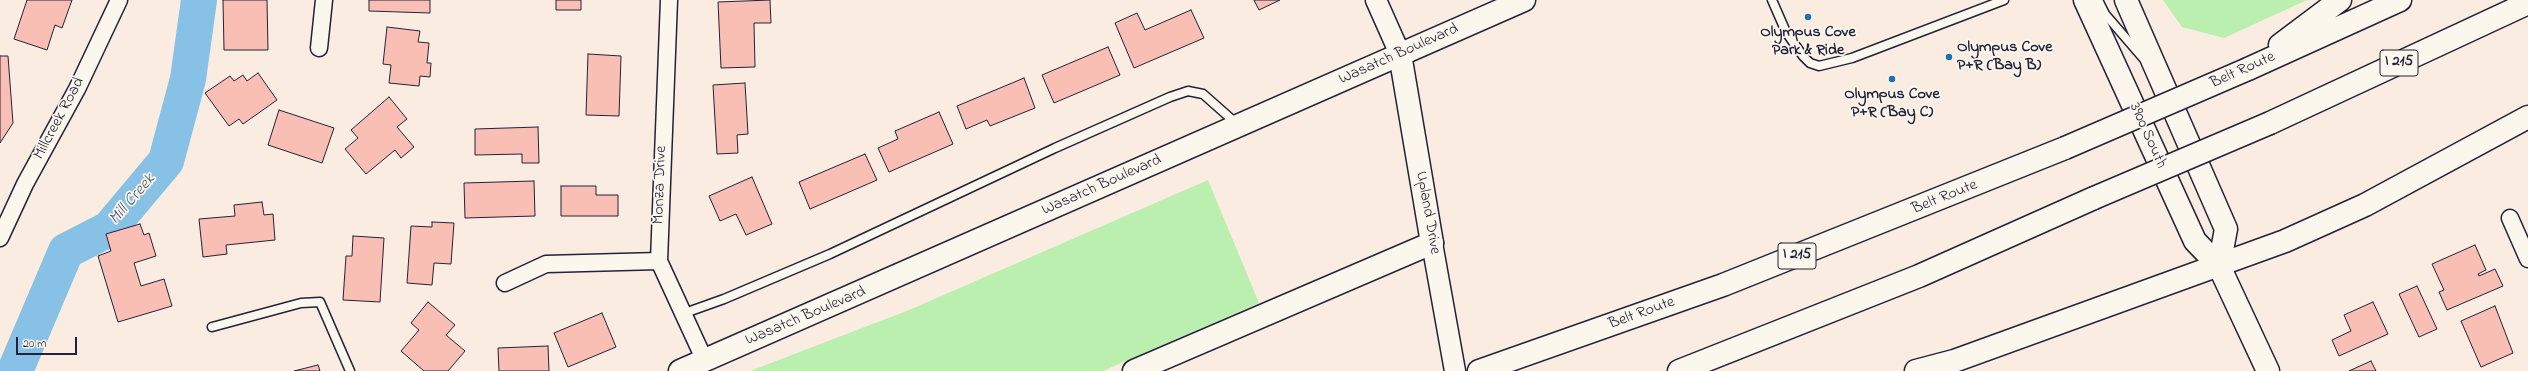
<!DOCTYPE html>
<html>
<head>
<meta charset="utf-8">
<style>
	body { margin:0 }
	#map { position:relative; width:2528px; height:371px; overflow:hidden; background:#fbece1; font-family:"Indie Flower",sans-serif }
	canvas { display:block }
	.scale { position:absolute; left:16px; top:337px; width:61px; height:18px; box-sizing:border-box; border:2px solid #22223b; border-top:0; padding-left:5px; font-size:12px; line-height:14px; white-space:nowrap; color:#22223b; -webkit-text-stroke:3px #fbf7ec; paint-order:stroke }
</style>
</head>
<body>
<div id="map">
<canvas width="2528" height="371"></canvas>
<div class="scale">20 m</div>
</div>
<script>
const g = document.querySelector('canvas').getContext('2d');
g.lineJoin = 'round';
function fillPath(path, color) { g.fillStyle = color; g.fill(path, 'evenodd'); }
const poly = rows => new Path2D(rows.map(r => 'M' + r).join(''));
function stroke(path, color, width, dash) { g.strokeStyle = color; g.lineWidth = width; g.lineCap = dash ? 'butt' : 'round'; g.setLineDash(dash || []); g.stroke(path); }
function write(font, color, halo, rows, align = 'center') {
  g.font = font + ' "Indie Flower",sans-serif'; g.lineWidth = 3.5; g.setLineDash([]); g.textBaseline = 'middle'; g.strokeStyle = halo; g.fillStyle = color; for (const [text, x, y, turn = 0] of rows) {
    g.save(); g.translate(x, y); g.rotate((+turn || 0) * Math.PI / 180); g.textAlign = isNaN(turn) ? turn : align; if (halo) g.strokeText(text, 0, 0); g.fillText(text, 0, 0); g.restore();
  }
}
const green = poly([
	[2163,0,2307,0,2224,38,2182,27],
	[1208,180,1259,303,1103,371,750,371,909,310]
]);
const river = poly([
	[15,371,66,251,109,229,166,161,188,79,199,0]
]);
const building = poly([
	[27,0,72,0,62,28,55,25,47,50,14,39,27,0],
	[223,0,267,0,268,50,224,50,223,0],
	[369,0,430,0,430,13,369,11,369,0],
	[556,0,581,0,581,10,556,10,556,0],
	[770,0,771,23,754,23,755,67,721,68,718,2,770,0],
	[1254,0,1280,0,1259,10,1254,0],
	[1191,10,1204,38,1134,68,1115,23,1137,13,1145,30,1191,10],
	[387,27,420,31,418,42,429,43,427,63,431,63,430,77,420,76,419,86,389,83,391,65,383,64,387,27],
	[1108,47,1120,75,1054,103,1042,75,1108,47],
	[588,54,621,56,619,116,586,115,588,54],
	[0,56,8,56,13,123,0,143,0,56],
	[258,73,277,100,243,124,239,119,229,126,205,93,230,76,234,81,243,75,247,81,258,73],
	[1024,78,1035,108,990,126,987,120,966,129,957,106,1024,78],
	[745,83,748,134,737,135,738,153,717,154,713,85,745,83],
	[389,97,407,119,397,127,414,147,401,158,395,150,366,174,345,149,358,138,351,130,389,97],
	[279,110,334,128,322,163,268,145,279,110],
	[939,112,953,144,889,172,878,148,898,139,895,131,939,112],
	[538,127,539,163,522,163,522,154,475,155,475,129,538,127],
	[865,154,877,180,810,209,799,182,865,154],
	[752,177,772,224,746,235,736,214,720,221,709,196,752,177],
	[534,181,535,216,465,218,464,183,534,181],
	[561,186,596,186,596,195,618,195,618,216,561,216,561,186],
	[262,202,264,215,273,214,275,240,226,245,227,254,203,257,199,219,235,216,234,205,262,202],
	[432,222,454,223,451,264,434,263,432,285,407,283,411,226,432,227,432,222],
	[140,224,144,235,149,233,156,256,134,263,141,286,164,279,172,306,118,322,98,256,111,251,106,234,140,224],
	[353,236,384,238,380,302,343,300,346,256,352,256,353,236],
	[2475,245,2486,270,2478,274,2479,276,2495,269,2503,286,2447,310,2439,292,2444,290,2432,264,2475,245],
	[2417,286,2437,329,2419,337,2399,294,2417,286],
	[428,302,455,325,446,335,465,351,448,371,424,371,401,351,419,330,411,323,428,302],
	[2373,302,2388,334,2339,356,2332,340,2351,331,2344,315,2373,302],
	[2495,306,2513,353,2481,367,2461,321,2495,306],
	[602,313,616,347,568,367,554,333,602,313],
	[548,346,549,371,499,371,498,348,548,346],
	[2371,361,2376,371,2349,371,2371,361],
	[318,365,320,371,294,371,318,365]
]);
const service = poly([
	[1772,0,1786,32,1803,56,1810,63,1819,66,1852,58,2004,0],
	[2098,0,2105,14,2143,58],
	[682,314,724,299,830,254,1055,148,1170,97,1188,91,1203,94,1237,124],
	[212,327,301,303,320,302,350,371]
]);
const minor = poly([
	[669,0,659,261,705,361],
	[319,48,324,0],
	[2510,218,2528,259],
	[0,238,25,184,77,89,119,0],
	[505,283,546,264,659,261]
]);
const tertiary = poly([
	[1376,0,1400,54],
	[1432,243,1455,371]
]);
const secondary = poly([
	[2085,0,2195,241,2219,266,2268,371],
	[2126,0,2226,229,2219,266],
	[1400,54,1432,243]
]);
const primary = poly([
	[680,371,1524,0]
]);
const motorway = poly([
	[2280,45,2340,0],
	[2248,69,2400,0],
	[2270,123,2528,3],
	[1134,371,1432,243],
	[1479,371,1723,285,2065,148],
	[1679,371,1919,276,2094,198],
	[1916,371,1954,361,2285,241,2365,205,2528,117]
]);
const motorwayBridge = poly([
	[2065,148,2248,69],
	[2094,198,2270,123]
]);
const markers = [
	[1808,17,4,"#1f6fb2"],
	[1949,57,4,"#1f6fb2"],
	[1892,79,4,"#1f6fb2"]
];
const shields = [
	[2399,63,38],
	[1797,256,38]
];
const shieldNames = [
	["I 215",2399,63],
	["I 215",1797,256]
];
const poiNames = [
	["Olympus Cove",1808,33],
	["Park & Ride",1808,51],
	["Olympus Cove",1957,48,"left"],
	["P+R (Bay B)",1957,66,"left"],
	["Olympus Cove",1892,95],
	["P+R (Bay C)",1892,113]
];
const streetNames = [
	["Wasatch Boulevard",1399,55,-24],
	["Belt Route",2243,71,-24],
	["Millcreek Road",60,119,-62],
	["3900 South",2147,136,66],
	["Monza Drive",661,185,-88],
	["Wasatch Boulevard",1102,186,-24],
	["Belt Route",1945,198,-22],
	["Upland Drive",1427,213,80],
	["Belt Route",1642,314,-20],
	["Wasatch Boulevard",806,317,-23]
];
const waterNames = [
	["Mill Creek",133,200,-49]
];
fillPath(green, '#bbefb0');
stroke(river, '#87c1e6', 36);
fillPath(building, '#f9beb4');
stroke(building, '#22223b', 1);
stroke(service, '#22223b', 11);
stroke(minor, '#22223b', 19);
stroke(tertiary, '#22223b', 23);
stroke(secondary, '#22223b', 25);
stroke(primary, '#22223b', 25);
stroke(motorway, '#22223b', 25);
stroke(service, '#fbf7ec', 8);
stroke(minor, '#fbf7ec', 16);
stroke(tertiary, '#fbf7ec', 20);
stroke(secondary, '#fbf7ec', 22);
stroke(primary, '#fbf7ec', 22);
stroke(motorway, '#fbf7ec', 22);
stroke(motorwayBridge, '#22223b', 25, []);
stroke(motorwayBridge, '#fbf7ec', 22);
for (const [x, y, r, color] of markers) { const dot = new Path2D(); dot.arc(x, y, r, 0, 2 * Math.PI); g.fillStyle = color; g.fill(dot); stroke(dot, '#fbf7ec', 1.5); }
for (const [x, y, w] of shields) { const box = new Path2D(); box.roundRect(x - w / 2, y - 13, w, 26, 3); g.fillStyle = '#fbf7ec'; g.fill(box); stroke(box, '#22223b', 1); }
write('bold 15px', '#22223b', null, shieldNames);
write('bold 16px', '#22223b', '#fbf7ec', poiNames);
write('16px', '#22223b', '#fbf7ec', streetNames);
write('italic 17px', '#455a77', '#fbf7ec', waterNames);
</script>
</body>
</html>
